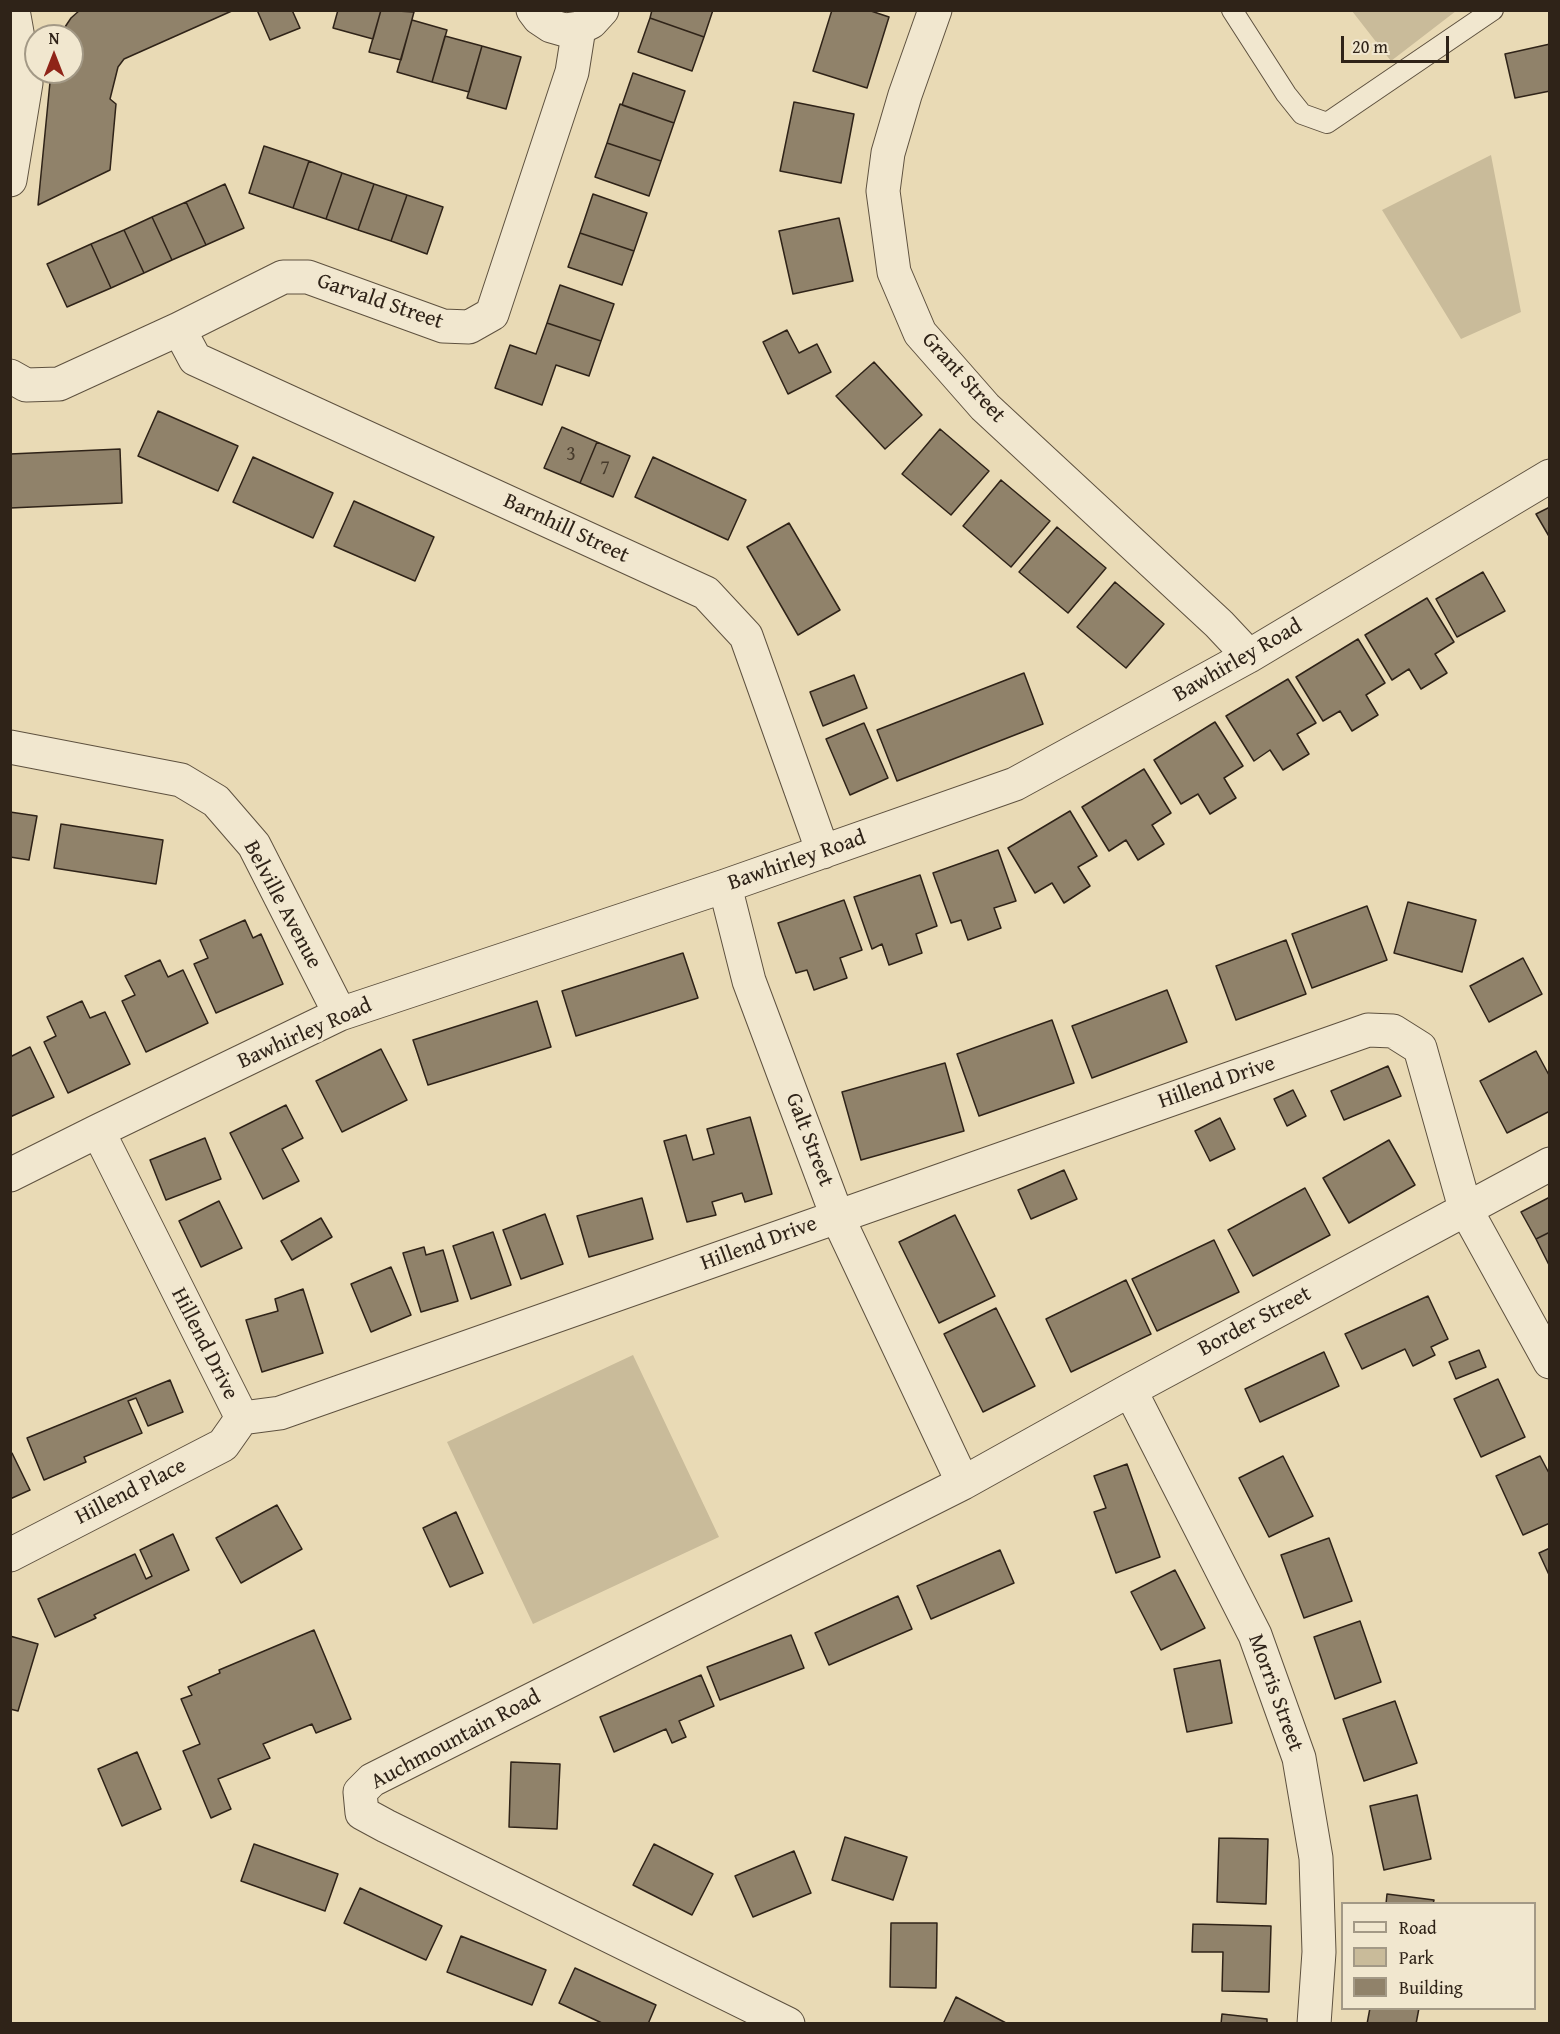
<!DOCTYPE html>
<html>
<head>
<meta charset="utf-8">
<style>
	body { margin:0 }
	#map { position:relative; width:1560px; height:2034px; overflow:hidden; background:#e9dab5; font-family:"Gentium Book Plus",serif }
	canvas { display:block }
	.frame { position:absolute; inset:0; border:12px solid #2f2318; pointer-events:none }
	.legend { position:absolute; left:1341px; top:1902px; width:195px; height:108px; box-sizing:border-box; background:#f1e7cf; border:2px solid #a39986; margin:0; padding:8px 10px; list-style:none; font-size:18px; color:#2f2318 }
	.legend li { display:flex; align-items:center; gap:12px; height:30px }
	.legend b { width:30px; border:2px solid #a39986 }
	.north { position:absolute; left:24px; top:24px; width:60px; height:60px; box-sizing:border-box; background:#f1e7cf; border:2px solid #a39986; border-radius:50%; rotate:0deg; font-size:16px; font-weight:700; line-height:24px; text-align:center; color:#2f2318 }
	.north::after { content:''; display:block; margin:auto; width:21px; height:27px; background:#8f2418; clip-path:polygon(50% 0,100% 100%,50% 72%,0 100%) }
	.scale { position:absolute; left:1341px; top:36px; width:108px; height:27px; box-sizing:border-box; border:3px solid #2f2318; border-top:0; padding-left:8px; font-size:18px; line-height:21px; white-space:nowrap; color:#2f2318; -webkit-text-stroke:4px #f1e7cf; paint-order:stroke }
</style>
</head>
<body>
<div id="map">
<canvas width="1560" height="2034"></canvas>
<div class="frame"></div>
<ul class="legend">
<li><b style="height:8px;background:#f1e7cf"></b>Road</li>
<li><b style="height:16px;background:#c9bb9a"></b>Park</li>
<li><b style="height:16px;background:#90826a"></b>Building</li>
</ul>
<div class="north">N</div>
<div class="scale">20 m</div>
</div>
<script>
const g = document.querySelector('canvas').getContext('2d');
g.lineJoin = 'round';
function fillPath(path, color) { g.fillStyle = color; g.fill(path, 'evenodd'); }
const poly = rows => new Path2D(rows.map(r => 'M' + r).join(''));
function stroke(path, color, width, dash) { g.strokeStyle = color; g.lineWidth = width; g.lineCap = dash ? 'butt' : 'round'; g.setLineDash(dash || []); g.stroke(path); }
function write(font, color, halo, rows, align = 'center') {
  g.font = font + ' "Gentium Book Plus",serif'; g.lineWidth = 6; g.setLineDash([]); g.textBaseline = 'middle'; g.strokeStyle = halo; g.fillStyle = color; for (const [text, x, y, turn = 0] of rows) {
    g.save(); g.translate(x, y); g.rotate((+turn || 0) * Math.PI / 180); g.textAlign = isNaN(turn) ? turn : align; if (halo) g.strokeText(text, 0, 0); g.fillText(text, 0, 0); g.restore();
  }
}
const green = poly([
	[1352,11,1456,11,1391,61],
	[1491,155,1521,312,1461,339,1382,210],
	[633,1355,719,1537,533,1624,447,1442]
]);
const building = poly([
	[80,10,234,10,124,59,118,67,110,99,116,104,110,170,38,205,51,72,72,72,72,36,59,36,71,18,80,10],
	[257,10,292,10,300,28,270,40,257,10],
	[338,10,381,10,373,39,333,28,338,10],
	[381,10,414,12,401,60,369,52,381,10],
	[652,10,713,10,704,37,650,18,652,10],
	[832,10,868,10,889,17,867,88,813,71,832,10],
	[650,18,704,37,692,71,638,52,650,18],
	[412,20,447,30,432,82,397,72,412,20],
	[445,36,482,46,469,92,432,82,445,36],
	[1550,44,1550,91,1515,98,1505,54,1550,44],
	[482,46,521,57,506,109,467,98,482,46],
	[633,73,685,91,674,123,622,105,633,73],
	[794,102,854,114,841,183,780,171,794,102],
	[620,104,674,123,661,161,607,143,620,104],
	[607,143,661,161,649,196,595,177,607,143],
	[264,146,309,161,293,208,249,193,264,146],
	[309,161,342,173,326,219,293,208,309,161],
	[342,173,374,184,358,230,326,219,342,173],
	[225,184,244,228,206,245,186,202,225,184],
	[374,184,407,195,391,241,358,230,374,184],
	[593,194,647,213,634,251,580,233,593,194],
	[407,195,443,207,427,254,391,241,407,195],
	[186,202,206,245,172,260,152,217,186,202],
	[152,217,172,260,144,273,124,230,152,217],
	[839,218,853,281,793,294,779,231,839,218],
	[124,230,144,273,111,288,91,244,124,230],
	[580,233,634,251,622,285,568,267,580,233],
	[91,244,111,288,67,307,47,264,91,244],
	[560,285,614,304,601,341,547,323,560,285],
	[547,323,601,341,589,376,556,365,542,405,495,388,510,345,536,354,547,323],
	[787,330,799,353,817,344,831,372,788,394,763,342,787,330],
	[874,362,922,415,885,449,836,396,874,362],
	[158,411,238,446,218,491,138,456,158,411],
	[562,427,597,442,580,483,544,468,562,427],
	[940,429,989,471,951,515,902,474,940,429],
	[597,442,630,456,613,497,580,483,597,442],
	[120,449,122,503,10,508,10,454,120,449],
	[253,457,333,493,313,538,233,502,253,457],
	[653,457,746,500,728,540,635,497,653,457],
	[1001,480,1050,521,1011,567,963,526,1001,480],
	[354,501,434,537,415,581,334,546,354,501],
	[1550,507,1550,538,1536,514,1550,507],
	[789,523,840,610,798,635,747,547,789,523],
	[1057,527,1106,568,1068,613,1019,572,1057,527],
	[1483,572,1505,611,1457,637,1436,599,1483,572],
	[1115,582,1164,624,1126,668,1077,627,1115,582],
	[1427,598,1454,642,1435,654,1447,673,1421,689,1409,669,1392,680,1365,635,1427,598],
	[1358,639,1385,683,1366,695,1378,715,1352,731,1340,711,1323,721,1296,677,1358,639],
	[1024,673,1043,724,897,781,877,730,1024,673],
	[854,675,867,708,823,726,810,692,854,675],
	[1288,679,1316,723,1297,734,1309,754,1283,770,1270,750,1254,761,1226,716,1288,679],
	[1215,722,1243,766,1224,778,1236,798,1210,814,1198,794,1181,804,1154,760,1215,722],
	[864,723,888,778,850,795,826,739,864,723],
	[1144,769,1171,813,1152,825,1164,844,1138,860,1126,840,1109,851,1082,807,1144,769],
	[1070,811,1097,856,1078,867,1090,886,1064,903,1052,883,1035,893,1008,848,1070,811],
	[10,812,37,816,29,860,10,857,10,812],
	[61,824,163,840,156,884,54,868,61,824],
	[998,850,1016,901,994,908,1001,928,968,940,961,920,951,923,933,873,998,850],
	[920,875,937,926,916,934,922,953,889,965,882,944,872,949,854,897,920,875],
	[844,900,862,950,840,958,847,978,814,990,807,970,796,973,778,923,844,900],
	[1408,902,1476,920,1462,972,1394,953,1408,902],
	[1367,906,1387,960,1312,988,1292,934,1367,906],
	[245,920,253,938,261,934,283,984,216,1013,194,964,208,958,200,940,245,920],
	[1286,940,1306,994,1236,1020,1216,966,1286,940],
	[683,953,698,998,576,1036,562,991,683,953],
	[1523,958,1542,994,1489,1022,1470,986,1523,958],
	[160,960,168,977,183,970,208,1023,146,1052,122,1001,135,995,125,976,160,960],
	[1167,990,1187,1042,1092,1078,1072,1026,1167,990],
	[82,1001,90,1018,105,1012,130,1064,68,1093,44,1042,56,1036,47,1017,82,1001],
	[537,1001,551,1047,428,1085,413,1040,537,1001],
	[1052,1020,1074,1083,979,1116,957,1054,1052,1020],
	[30,1047,54,1097,10,1117,10,1057,30,1047],
	[381,1049,407,1100,342,1132,316,1081,381,1049],
	[1536,1051,1550,1077,1550,1111,1507,1133,1480,1081,1536,1051],
	[945,1063,964,1131,861,1160,842,1092,945,1063],
	[1388,1066,1401,1096,1344,1120,1331,1091,1388,1066],
	[1293,1090,1306,1116,1287,1126,1274,1099,1293,1090],
	[286,1105,303,1138,282,1149,299,1181,263,1199,230,1133,286,1105],
	[750,1117,772,1194,745,1202,742,1193,712,1202,716,1215,687,1222,664,1141,686,1135,693,1160,714,1154,707,1129,750,1117],
	[1220,1118,1235,1149,1210,1161,1195,1131,1220,1118],
	[205,1138,221,1179,166,1200,150,1160,205,1138],
	[1389,1140,1415,1185,1349,1223,1323,1178,1389,1140],
	[1064,1170,1077,1199,1031,1219,1018,1190,1064,1170],
	[1305,1188,1330,1235,1253,1276,1228,1230,1305,1188],
	[1550,1197,1550,1232,1536,1239,1521,1212,1550,1197],
	[642,1198,653,1239,589,1257,577,1216,642,1198],
	[219,1201,242,1248,201,1267,179,1221,219,1201],
	[545,1214,563,1264,521,1279,503,1230,545,1214],
	[955,1215,995,1296,939,1323,899,1242,955,1215],
	[321,1218,332,1237,292,1260,281,1241,321,1218],
	[493,1232,511,1285,471,1299,453,1246,493,1232],
	[1550,1232,1550,1265,1549,1265,1536,1239,1550,1232],
	[1214,1240,1239,1292,1157,1331,1132,1279,1214,1240],
	[424,1247,426,1255,443,1250,458,1301,421,1312,403,1253,424,1247],
	[391,1267,411,1315,371,1332,351,1284,391,1267],
	[1126,1280,1151,1334,1071,1372,1046,1319,1126,1280],
	[303,1289,323,1353,262,1372,246,1320,278,1311,275,1299,303,1289],
	[1428,1296,1448,1339,1431,1347,1435,1355,1413,1366,1405,1349,1362,1369,1345,1334,1428,1296],
	[996,1308,1035,1386,983,1412,944,1334,996,1308],
	[1479,1350,1486,1367,1456,1379,1449,1362,1479,1350],
	[1324,1352,1339,1386,1260,1422,1245,1389,1324,1352],
	[1498,1379,1525,1437,1481,1457,1454,1399,1498,1379],
	[170,1380,183,1412,148,1426,136,1398,128,1401,142,1433,84,1457,86,1462,44,1480,27,1438,170,1380],
	[10,1453,12,1453,30,1490,10,1499,10,1453],
	[1283,1456,1313,1516,1269,1537,1239,1478,1283,1456],
	[1540,1456,1550,1475,1550,1523,1523,1535,1496,1476,1540,1456],
	[1127,1464,1160,1557,1116,1573,1094,1512,1106,1508,1094,1476,1127,1464],
	[277,1505,302,1549,241,1583,216,1538,277,1505],
	[456,1512,483,1573,450,1587,423,1528,456,1512],
	[173,1534,189,1570,94,1615,96,1618,55,1637,38,1599,135,1554,146,1579,152,1576,140,1550,173,1534],
	[1329,1538,1352,1601,1304,1618,1281,1555,1329,1538],
	[1550,1548,1550,1577,1539,1553,1550,1548],
	[1000,1550,1014,1583,931,1619,917,1586,1000,1550],
	[1175,1570,1205,1628,1161,1650,1131,1592,1175,1570],
	[898,1596,912,1629,829,1665,815,1633,898,1596],
	[1360,1621,1381,1682,1335,1699,1314,1637,1360,1621],
	[314,1630,351,1719,316,1733,312,1724,263,1744,270,1758,218,1779,231,1809,211,1818,183,1751,200,1744,181,1699,192,1695,188,1687,220,1673,219,1670,314,1630],
	[791,1635,804,1668,720,1700,707,1667,791,1635],
	[10,1636,38,1644,18,1711,10,1709,10,1636],
	[1220,1660,1232,1723,1187,1732,1174,1669,1220,1660],
	[701,1675,714,1706,679,1721,686,1737,672,1743,666,1729,614,1752,600,1717,701,1675],
	[1395,1701,1417,1763,1364,1781,1343,1719,1395,1701],
	[137,1752,161,1809,122,1826,98,1769,137,1752],
	[511,1762,560,1764,557,1829,509,1827,511,1762],
	[1417,1795,1431,1859,1384,1870,1370,1806,1417,1795],
	[845,1837,907,1857,893,1900,832,1880,845,1837],
	[1219,1838,1268,1839,1266,1904,1217,1902,1219,1838],
	[254,1844,338,1874,325,1911,241,1881,254,1844],
	[654,1844,713,1874,692,1915,633,1885,654,1844],
	[794,1851,811,1893,753,1917,735,1876,794,1851],
	[360,1888,442,1926,426,1960,344,1923,360,1888],
	[1387,1894,1434,1900,1433,1904,1386,1904,1387,1894],
	[891,1923,937,1923,936,1988,890,1987,891,1923],
	[1193,1924,1271,1926,1269,1992,1222,1991,1223,1952,1192,1952,1193,1924],
	[461,1936,546,1970,532,2005,447,1972,461,1936],
	[575,1968,656,2005,648,2024,604,2024,559,2003,575,1968],
	[956,1997,1008,2024,943,2024,956,1997],
	[1370,2008,1419,2008,1416,2024,1367,2024,1370,2008],
	[1222,2014,1267,2019,1267,2024,1221,2024,1222,2014]
]);
const service = poly([
	[1232,10,1286,94,1302,114,1327,123,1493,10]
]);
const minor = poly([
	[533,10,539,18,551,26,565,30,579,28,591,22,602,10],
	[935,10,905,95,888,153,883,191,894,272,920,333,985,407,1219,624,1249,656],
	[10,180,26,83,13,10],
	[179,329,195,359,706,593,746,636,823,852],
	[10,376,26,385,59,384,179,329,283,277,308,277,443,326,469,327,492,314,572,72,579,28],
	[10,747,181,780,216,801,254,845,340,1014],
	[725,886,749,981,837,1216,963,1483],
	[98,1131,242,1418],
	[10,1175,98,1131,340,1014,725,886,1015,784,1249,656,1550,476],
	[1130,1390,1255,1635,1299,1758,1316,1858,1319,1952,1314,2024],
	[242,1418,280,1413,1368,1030,1393,1031,1420,1048,1465,1208,1550,1362],
	[10,1555,223,1445,242,1418],
	[788,2024,386,1826,362,1813,360,1792,372,1780,963,1483,1130,1390,1550,1164]
]);
const numberNames = [
	["3",571,455],
	["7",605,469]
];
const streetNames = [
	["Garvald Street",380,302,19],
	["Grant Street",963,378,48],
	["Barnhill Street",566,529,25],
	["Bawhirley Road",1238,661,-30],
	["Bawhirley Road",797,861,-19],
	["Belville Avenue",282,905,62],
	["Bawhirley Road",305,1034,-24],
	["Hillend Drive",1217,1083,-19],
	["Galt Street",809,1140,69],
	["Hillend Drive",759,1244,-20],
	["Border Street",1255,1322,-28],
	["Hillend Drive",204,1344,63],
	["Hillend Place",131,1492,-27],
	["Morris Street",1275,1693,70],
	["Auchmountain Road",456,1740,-28]
];
fillPath(green, '#c9bb9a');
fillPath(building, '#90826a');
stroke(building, '#2f2318', 1.5);
stroke(service, '#5e513f', 22);
stroke(minor, '#5e513f', 35);
stroke(service, '#f1e7cf', 20);
stroke(minor, '#f1e7cf', 33);
write('20px', '#473b2c', null, numberNames);
write('22px', '#2f2318', '#f1e7cf', streetNames);
</script>
</body>
</html>
